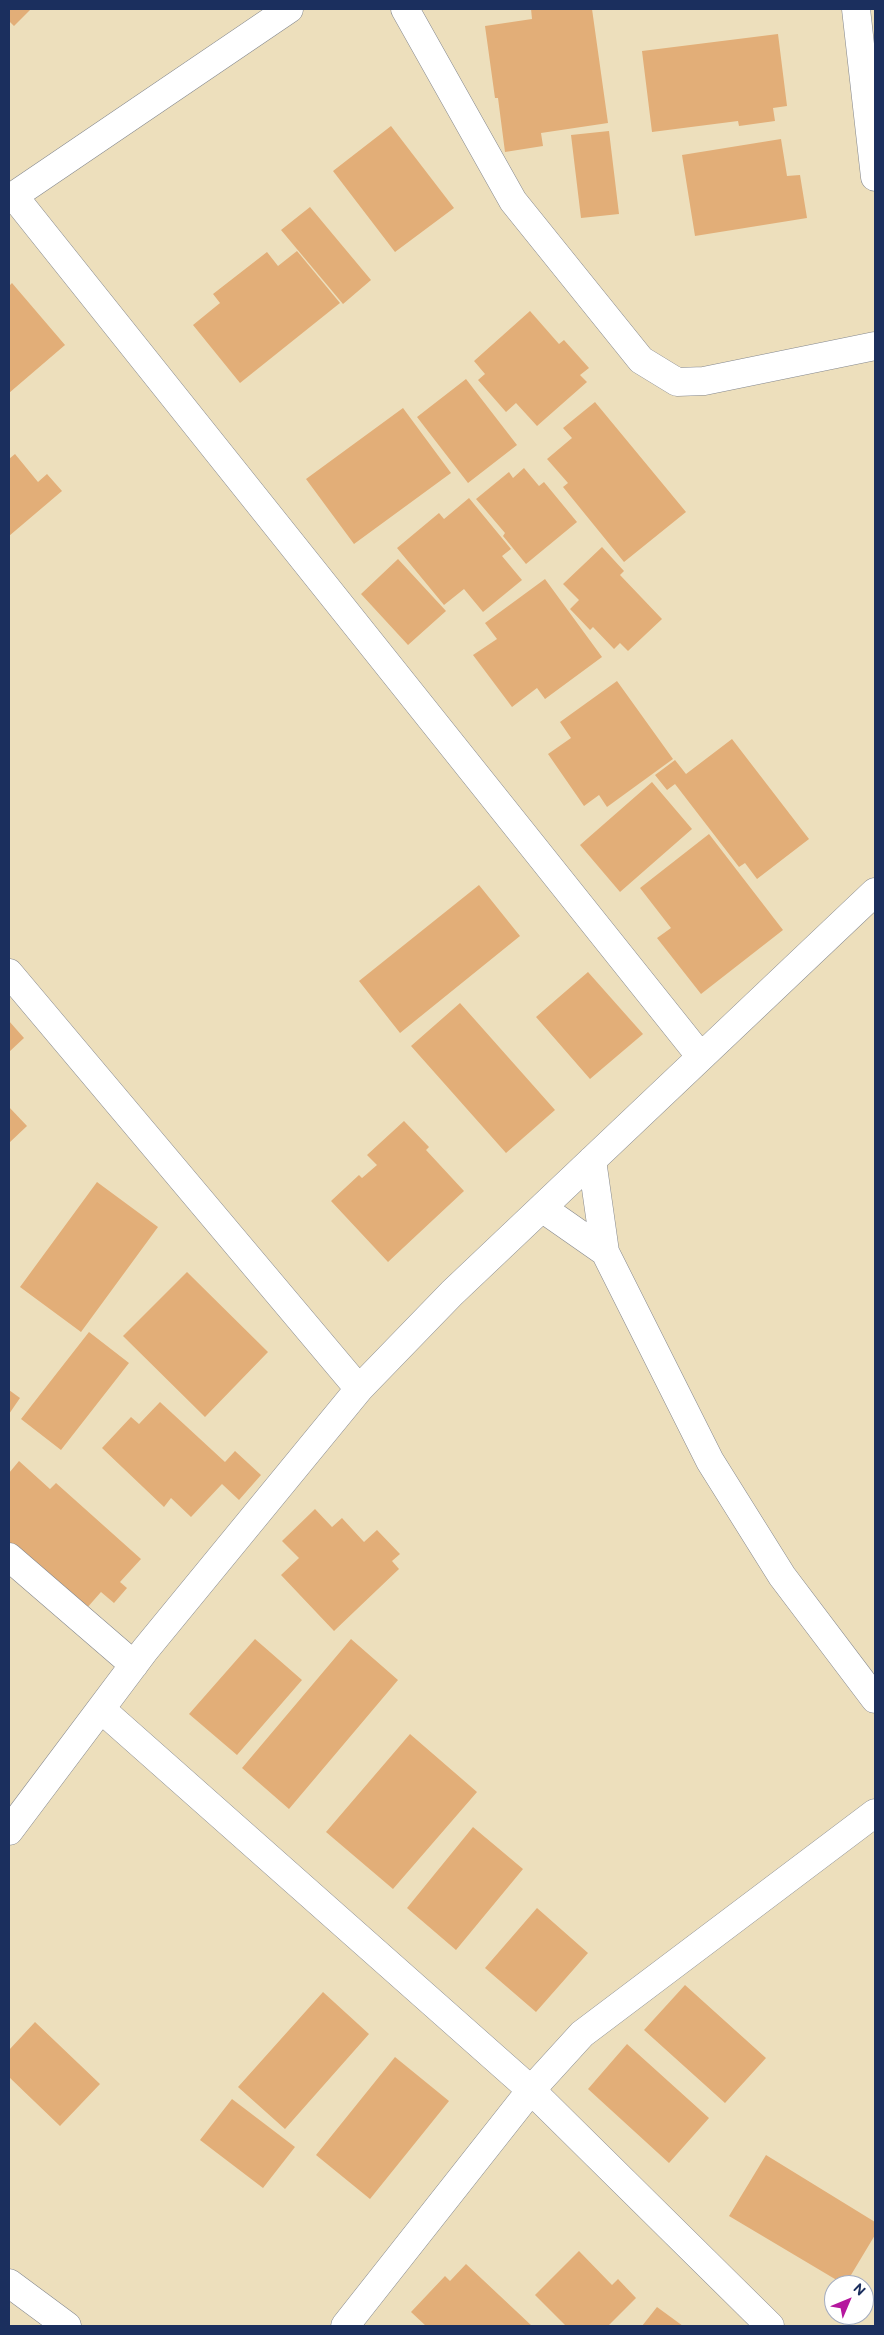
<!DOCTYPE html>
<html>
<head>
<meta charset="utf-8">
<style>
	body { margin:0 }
	#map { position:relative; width:884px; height:2335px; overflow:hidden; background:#eddfbc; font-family:"Balsamiq Sans",sans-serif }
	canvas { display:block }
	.frame { position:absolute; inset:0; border:10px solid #1b2f5e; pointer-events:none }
	.north { position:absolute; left:824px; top:2275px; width:50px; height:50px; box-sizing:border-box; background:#fff; border:1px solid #a4acbf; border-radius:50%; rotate:45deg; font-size:14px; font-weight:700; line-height:20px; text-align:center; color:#1b2f5e }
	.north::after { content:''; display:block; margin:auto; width:18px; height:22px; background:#b5179e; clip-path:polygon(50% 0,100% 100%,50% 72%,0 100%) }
</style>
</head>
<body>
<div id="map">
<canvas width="884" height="2335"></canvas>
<div class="frame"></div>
<div class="north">N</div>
</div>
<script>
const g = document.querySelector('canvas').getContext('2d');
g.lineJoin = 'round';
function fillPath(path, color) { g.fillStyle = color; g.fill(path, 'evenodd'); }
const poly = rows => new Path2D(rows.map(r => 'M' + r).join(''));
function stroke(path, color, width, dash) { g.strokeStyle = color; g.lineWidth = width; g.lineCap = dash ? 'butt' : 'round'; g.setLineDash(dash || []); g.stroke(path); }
const building = poly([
	[9,9,31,9,14,26,9,21],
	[531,9,592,9,608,123,541,133,543,146,505,152,498,98,495,98,485,26,532,19],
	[778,34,787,106,773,108,775,121,739,126,738,121,652,132,642,51],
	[391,126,454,208,395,252,333,171],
	[609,131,619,214,581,218,571,135],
	[781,139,787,176,800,175,807,218,695,236,682,155],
	[310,207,371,280,343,304,281,230],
	[297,251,340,303,240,383,193,325,220,303,213,294,267,252,278,266],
	[12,283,65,345,9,393,9,286],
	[530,311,559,344,564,340,589,368,580,375,587,382,537,426,516,403,506,412,478,380,485,374,474,361],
	[466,379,517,445,468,483,417,417],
	[595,402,686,512,624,562,563,487,568,483,547,459,572,438,563,428],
	[403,408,451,473,354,544,306,479],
	[15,454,38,482,47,474,62,491,9,536,9,459],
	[524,468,539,486,544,482,577,522,526,564,503,536,505,533,476,499,509,472,513,478],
	[469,498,511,549,502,556,522,580,483,612,464,589,444,605,397,548,439,513,444,519],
	[602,547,624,571,620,575,662,619,628,651,620,643,614,649,593,627,590,630,570,609,579,600,563,584],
	[398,559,446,611,408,645,361,594],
	[545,579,602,657,545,699,537,688,512,707,473,655,497,639,485,623],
	[617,681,673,759,607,807,599,795,584,806,548,754,571,738,560,722],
	[732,739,809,839,757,879,745,863,739,867,675,784,667,790,655,775,675,760,686,774],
	[652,782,692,829,620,892,580,845],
	[709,834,783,930,701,994,657,938,671,928,640,888],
	[479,885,520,936,400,1033,359,981],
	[588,972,643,1034,590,1079,536,1017],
	[460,1003,555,1110,506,1153,411,1046],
	[9,1021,24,1038,9,1052],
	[9,1107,27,1126,9,1143],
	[404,1121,429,1147,426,1150,464,1191,388,1262,331,1201,359,1175,362,1178,377,1165,367,1155],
	[97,1182,158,1227,81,1332,20,1287],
	[187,1272,268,1352,205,1417,123,1336],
	[89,1332,129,1363,61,1450,21,1419],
	[9,1390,20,1398,9,1414],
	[160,1402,225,1462,235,1451,261,1475,239,1500,222,1484,191,1517,171,1498,164,1507,102,1448,131,1417,139,1424],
	[19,1461,50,1489,56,1483,141,1559,120,1582,127,1588,114,1603,101,1592,86,1609,9,1550,9,1473],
	[315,1509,332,1527,342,1518,364,1542,377,1530,400,1554,392,1561,399,1569,334,1631,281,1575,299,1558,282,1541],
	[255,1639,302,1680,237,1755,189,1714],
	[351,1639,398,1680,289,1809,242,1768],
	[410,1734,477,1792,393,1889,326,1832],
	[473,1827,523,1869,456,1950,407,1908],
	[537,1908,588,1953,536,2012,485,1968],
	[685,1985,766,2058,725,2103,644,2030],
	[323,1992,369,2034,285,2129,238,2087],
	[35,2022,100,2084,60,2126,9,2077,9,2050],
	[627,2044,709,2118,669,2163,588,2089],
	[395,2057,449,2101,370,2199,316,2155],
	[232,2099,295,2147,263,2188,200,2140],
	[766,2155,875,2222,875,2235,845,2285,729,2216],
	[579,2251,612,2285,618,2279,636,2298,608,2326,566,2326,535,2295],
	[466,2264,532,2326,426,2326,411,2312,445,2276,450,2281],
	[657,2307,683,2326,642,2326]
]);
const street = poly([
	[405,9,513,201,641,360,677,382,704,381,875,346],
	[856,9,875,177],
	[13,195,701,1057],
	[9,199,289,9],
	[9,973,359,1389],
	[592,1160,605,1252,710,1461,782,1576,875,1699],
	[542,1208,605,1252],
	[9,1557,134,1665],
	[101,1709,531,2090,770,2326],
	[9,1831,145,1650,359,1389,452,1293,875,892],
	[9,2283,67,2326],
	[345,2326,531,2090,582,2034,875,1813]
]);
fillPath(building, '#e2ae78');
stroke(street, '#84878d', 29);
stroke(street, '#fff', 28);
</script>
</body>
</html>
